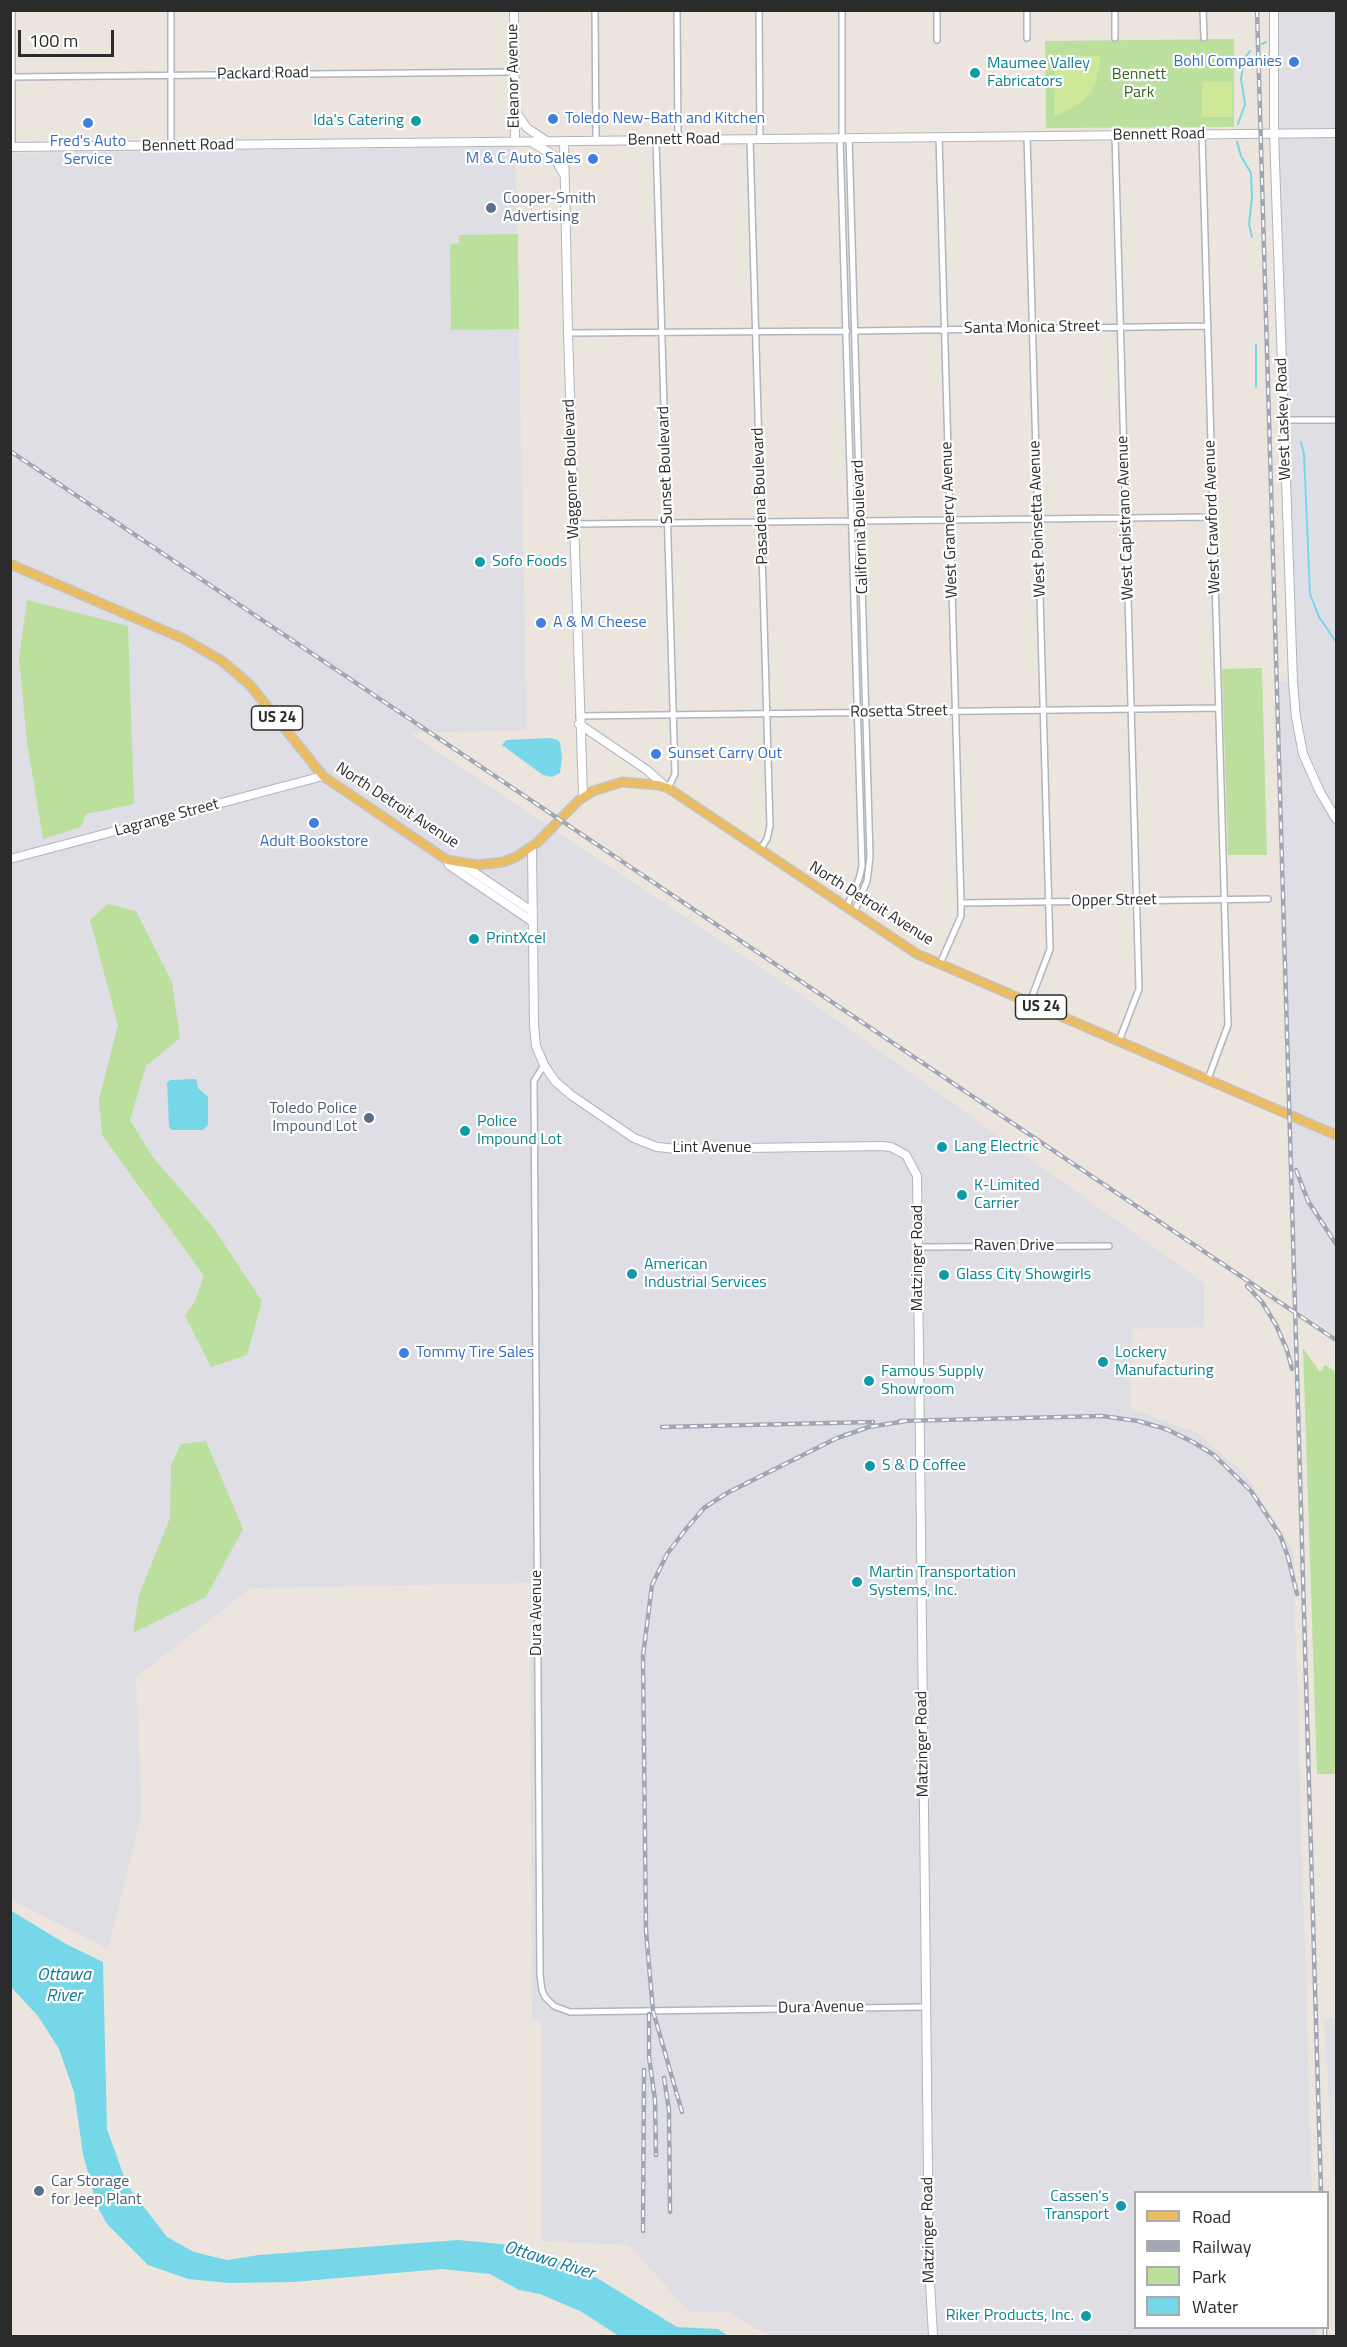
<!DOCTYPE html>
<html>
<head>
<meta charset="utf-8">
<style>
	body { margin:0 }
	#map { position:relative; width:1347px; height:2347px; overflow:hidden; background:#ece5de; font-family:"Titillium Web",sans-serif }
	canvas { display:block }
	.frame { position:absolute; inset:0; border:12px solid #2b2b2b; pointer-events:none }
	.legend { position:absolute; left:1134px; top:2191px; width:195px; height:138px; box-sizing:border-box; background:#fff; border:2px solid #aaa; margin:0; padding:8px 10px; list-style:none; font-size:18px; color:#2b2b2b }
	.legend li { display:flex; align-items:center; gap:12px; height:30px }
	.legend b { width:30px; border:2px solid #aaa }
	.scale { position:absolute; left:18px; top:30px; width:96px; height:27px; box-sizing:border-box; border:3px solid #2b2b2b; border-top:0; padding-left:8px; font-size:18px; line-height:21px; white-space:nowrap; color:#2b2b2b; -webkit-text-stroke:4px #fff; paint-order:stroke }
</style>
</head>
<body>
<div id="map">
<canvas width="1347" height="2347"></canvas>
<div class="frame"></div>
<ul class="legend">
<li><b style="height:8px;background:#eabd65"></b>Road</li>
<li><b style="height:8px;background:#a1a6b4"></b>Railway</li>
<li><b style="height:16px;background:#bbe09d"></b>Park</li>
<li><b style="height:16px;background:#76d7e9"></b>Water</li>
</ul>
<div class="scale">100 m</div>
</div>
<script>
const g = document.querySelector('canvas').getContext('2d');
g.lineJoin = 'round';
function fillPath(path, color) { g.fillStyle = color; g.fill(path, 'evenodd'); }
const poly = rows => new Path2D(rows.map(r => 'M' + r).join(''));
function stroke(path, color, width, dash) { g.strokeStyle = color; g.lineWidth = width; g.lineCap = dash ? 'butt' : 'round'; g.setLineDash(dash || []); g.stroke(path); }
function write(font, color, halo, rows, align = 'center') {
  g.font = font + ' "Titillium Web",sans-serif'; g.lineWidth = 4.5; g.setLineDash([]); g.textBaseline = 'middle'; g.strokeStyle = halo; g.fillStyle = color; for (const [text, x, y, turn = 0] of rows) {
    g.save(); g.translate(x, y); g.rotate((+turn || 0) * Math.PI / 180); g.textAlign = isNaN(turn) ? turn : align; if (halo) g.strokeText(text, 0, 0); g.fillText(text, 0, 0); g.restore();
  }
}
const industrial = poly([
	[1274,11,1336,11,1336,1336,1296,1308,1276,681,1292,682],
	[515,147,527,730,409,733,804,997,1204,1283,1204,1327,1132,1329,1130,1408,1198,1433,1246,1475,1293,1550,1312,2192,1136,2192,1136,2328,1316,2328,1317,2336,769,2336,729,2312,689,2312,629,2245,542,2241,542,2021,532,2021,530,1583,251,1588,136,1677,142,1812,108,1949,11,1900,10,153],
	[1334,2017,1336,2020,1336,2196,1335,2196,1324,2019]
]);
const green = poly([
	[1234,39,1234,127,1046,128,1045,41],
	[518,234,519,329,451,330,450,244,459,243,459,235],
	[27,600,128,626,134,804,86,814,81,827,43,839,27,742,19,658],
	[1262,668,1267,855,1228,855,1222,669],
	[108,904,136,911,172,982,180,1038,146,1066,130,1120,152,1156,213,1227,262,1301,247,1355,211,1367,185,1316,194,1303,204,1276,102,1135,99,1099,118,1025,90,920],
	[1303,1348,1320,1372,1325,1365,1336,1372,1336,1774,1317,1774],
	[206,1441,243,1529,206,1597,133,1633,139,1595,170,1518,171,1465,181,1444]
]);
const pitch = poly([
	[1059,55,1101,56,1096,82,1091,92,1079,104,1054,117,1055,56],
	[1202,82,1232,82,1232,117,1202,117]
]);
const water = poly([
	[550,738,558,740,560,743,562,757,560,773,552,777,543,775,502,745,506,740],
	[196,1079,198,1088,208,1097,208,1125,203,1130,171,1130,169,1126,167,1083,170,1080],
	[10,1910,66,1944,103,1962,107,2129,127,2185,167,2237,194,2252,227,2260,259,2255,458,2240,512,2245,524,2253,540,2253,597,2278,677,2327,718,2329,728,2336,619,2336,580,2311,540,2294,519,2290,490,2274,442,2269,293,2282,229,2283,188,2279,148,2265,107,2224,97,2206,83,2154,74,2092,59,2049,38,2016,11,1987]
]);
const stream = poly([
	[1262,44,1266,42],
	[1238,124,1245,104,1241,79,1244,59,1250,51],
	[1237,142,1241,156,1251,173,1252,198,1249,224,1252,237],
	[1256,345,1256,387],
	[1301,442,1304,454,1310,594,1319,617,1336,642]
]);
const street = poly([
	[171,10,171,146],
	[595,10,596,140],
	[677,10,678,139],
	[759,10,760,139],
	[842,10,842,138],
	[937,10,937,40],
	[1027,10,1027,38],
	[1115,10,1115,38],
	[1203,10,1204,38],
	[10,77,515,72],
	[1202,134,1228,1025,1208,1079],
	[1115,135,1139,989,1119,1041],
	[1027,136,1050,949,1030,1002],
	[939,137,961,903,961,916,940,964],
	[840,138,862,866,859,879,846,908],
	[849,138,870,857,867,881,854,913],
	[750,139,770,826,767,839,760,850],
	[656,140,675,774,668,788],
	[12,147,12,10],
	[855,331,1208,326],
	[568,333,847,331],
	[1284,420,1336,420],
	[574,524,852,521,855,516,858,516,861,521,1213,517],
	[579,716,1219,708],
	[961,903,1268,899],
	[544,1065,534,1081,540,1975,542,1990,545,1997,554,2006,570,2012,925,2007],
	[918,1247,1109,1246]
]);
const secondary = poly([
	[514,10,515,142],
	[1274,10,1274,133,1293,682,1296,717,1303,754,1320,792,1336,819],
	[516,112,527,128,545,140],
	[564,141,568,333,583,796],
	[533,143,553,155,563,173],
	[10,147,1336,133],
	[579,724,647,770,666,787],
	[532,847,534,1025,536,1046,544,1065,555,1081,571,1095,634,1138,657,1147,677,1149,882,1146,891,1147,906,1155,917,1176,929,2264,933,2336],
	[10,859,323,776],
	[447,860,449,865,533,922],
	[459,862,533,912]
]);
const primary = poly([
	[10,564,184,639,222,661,250,685,323,776,447,860,478,865,503,862,516,857,537,843,578,801,593,791,622,782,658,785,668,788,917,954,1336,1135]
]);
const rail = poly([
	[1257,10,1321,2192],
	[10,451,1336,1340],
	[1296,1170,1308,1201,1336,1244],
	[1247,1286,1262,1302,1276,1325,1287,1350,1292,1369],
	[900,1421,1102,1416,1138,1421,1166,1429,1193,1442,1214,1455,1251,1491,1280,1535,1288,1557,1297,1594],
	[662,1427,873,1422],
	[649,2014,649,2057,655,2100,656,2155],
	[664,2078,669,2110,670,2212],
	[682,2112,653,2011,646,1931,643,1656,652,1585,667,1554,686,1529,704,1508,727,1493,837,1438,869,1427,906,1421],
	[643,2231,644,2070],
	[1325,2328,1325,2336]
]);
const markers = [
	[1294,62,6,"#3f7fe0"],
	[975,73,6,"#0f9aa8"],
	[553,119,6,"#3f7fe0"],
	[416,121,6,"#0f9aa8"],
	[88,123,6,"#3f7fe0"],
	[593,159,6,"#3f7fe0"],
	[491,208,6,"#5c6f8a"],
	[480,562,6,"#0f9aa8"],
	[541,623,6,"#3f7fe0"],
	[656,754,6,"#3f7fe0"],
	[314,823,6,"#3f7fe0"],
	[474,939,6,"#0f9aa8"],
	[369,1118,6,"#5c6f8a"],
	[465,1131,6,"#0f9aa8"],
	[942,1147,6,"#0f9aa8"],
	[962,1195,6,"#0f9aa8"],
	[632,1274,6,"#0f9aa8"],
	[944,1275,6,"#0f9aa8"],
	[404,1353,6,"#3f7fe0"],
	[1103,1362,6,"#0f9aa8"],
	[869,1381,6,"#0f9aa8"],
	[870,1466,6,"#0f9aa8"],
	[857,1582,6,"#0f9aa8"],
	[39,2191,6,"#5c6f8a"],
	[1121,2206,6,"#0f9aa8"],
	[1086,2316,6,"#0f9aa8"]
];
const shields = [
	[277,718,51],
	[1041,1007,51]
];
const shieldNames = [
	["US 24",277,718],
	["US 24",1041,1007]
];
const shopNames = [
	["Bohl Companies",1282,62,"right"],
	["Toledo New-Bath and Kitchen",565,119],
	["Fred's Auto",88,142,"center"],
	["Service",88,160,"center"],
	["M & C Auto Sales",581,159,"right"],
	["A & M Cheese",553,623],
	["Sunset Carry Out",668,754],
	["Adult Bookstore",314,842,"center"],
	["Tommy Tire Sales",416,1353]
];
const cultureNames = [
	["Maumee Valley",987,64],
	["Fabricators",987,82],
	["Ida's Catering",404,121,"right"],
	["Sofo Foods",492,562],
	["PrintXcel",486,939],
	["Police",477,1122],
	["Impound Lot",477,1140],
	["Lang Electric",954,1147],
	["K-Limited",974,1186],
	["Carrier",974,1204],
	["American",644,1265],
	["Industrial Services",644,1283],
	["Glass City Showgirls",956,1275],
	["Lockery",1115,1353],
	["Manufacturing",1115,1371],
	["Famous Supply",881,1372],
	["Showroom",881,1390],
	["S & D Coffee",882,1466],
	["Martin Transportation",869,1573],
	["Systems, Inc.",869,1591],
	["Cassen's",1109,2197,"right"],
	["Transport",1109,2215,"right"],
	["Riker Products, Inc.",1074,2316,"right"]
];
const streetNames = [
	["Packard Road",263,74,-1],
	["Eleanor Avenue",514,76,-91],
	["Bennett Road",1159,135,-1],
	["Bennett Road",674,140,-1],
	["Bennett Road",188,146,-1],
	["Santa Monica Street",1032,328,-1],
	["West Laskey Road",1284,419,-92],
	["Sunset Boulevard",666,465,-92],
	["Waggoner Boulevard",572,469,-92],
	["Pasadena Boulevard",761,496,-92],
	["West Crawford Avenue",1213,517,-92],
	["West Capistrano Avenue",1126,518,-92],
	["West Poinsetta Avenue",1038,519,-92],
	["West Gramercy Avenue",950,520,-92],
	["California Boulevard",861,527,-92],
	["Rosetta Street",899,712,-1],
	["North Detroit Avenue",397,806,33],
	["Lagrange Street",167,818,-15],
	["Opper Street",1114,901,-1],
	["North Detroit Avenue",871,904,32],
	["Lint Avenue",712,1148],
	["Raven Drive",1014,1246],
	["Matzinger Road",918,1258,-90],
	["Dura Avenue",537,1613,-90],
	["Matzinger Road",923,1744,-91],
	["Dura Avenue",821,2008,-1],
	["Matzinger Road",929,2230,-91]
];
const parkNames = [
	["Bennett",1139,75],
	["Park",1139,93]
];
const serviceNames = [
	["Cooper-Smith",503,199],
	["Advertising",503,217],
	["Toledo Police",357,1109,"right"],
	["Impound Lot",357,1127,"right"],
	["Car Storage",51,2182],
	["for Jeep Plant",51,2200]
];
const waterNames = [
	["Ottawa",64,1976],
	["River",64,1997],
	["Ottawa River",549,2261,17]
];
fillPath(industrial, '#dfdee5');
fillPath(green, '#bbe09d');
fillPath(pitch, '#cfe799');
fillPath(water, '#76d7e9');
stroke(stream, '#76d7e9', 2);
stroke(street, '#b1b5be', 8);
stroke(secondary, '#b1b5be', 10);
stroke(primary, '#c4c4c4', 11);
stroke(street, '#fff', 5);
stroke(secondary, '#fff', 8);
stroke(primary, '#eabd65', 8);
stroke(rail, '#a1a6b4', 4.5);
stroke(rail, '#fff', 2, [7]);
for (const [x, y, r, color] of markers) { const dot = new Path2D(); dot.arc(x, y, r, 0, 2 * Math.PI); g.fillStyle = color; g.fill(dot); stroke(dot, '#fff', 2); }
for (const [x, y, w] of shields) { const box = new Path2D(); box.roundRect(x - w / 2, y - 12, w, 24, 4.5); g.fillStyle = '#fff'; g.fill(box); stroke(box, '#2b2b2b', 1.5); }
write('bold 15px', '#2b2b2b', null, shieldNames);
write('16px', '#366cbe', '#fff', shopNames, 'left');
write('16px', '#0d838f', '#fff', cultureNames, 'left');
write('16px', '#2b2b2b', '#fff', streetNames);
write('16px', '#35661e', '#fff', parkNames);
write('16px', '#4e5e75', '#fff', serviceNames, 'left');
write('italic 18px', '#147897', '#fff', waterNames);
</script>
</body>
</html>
